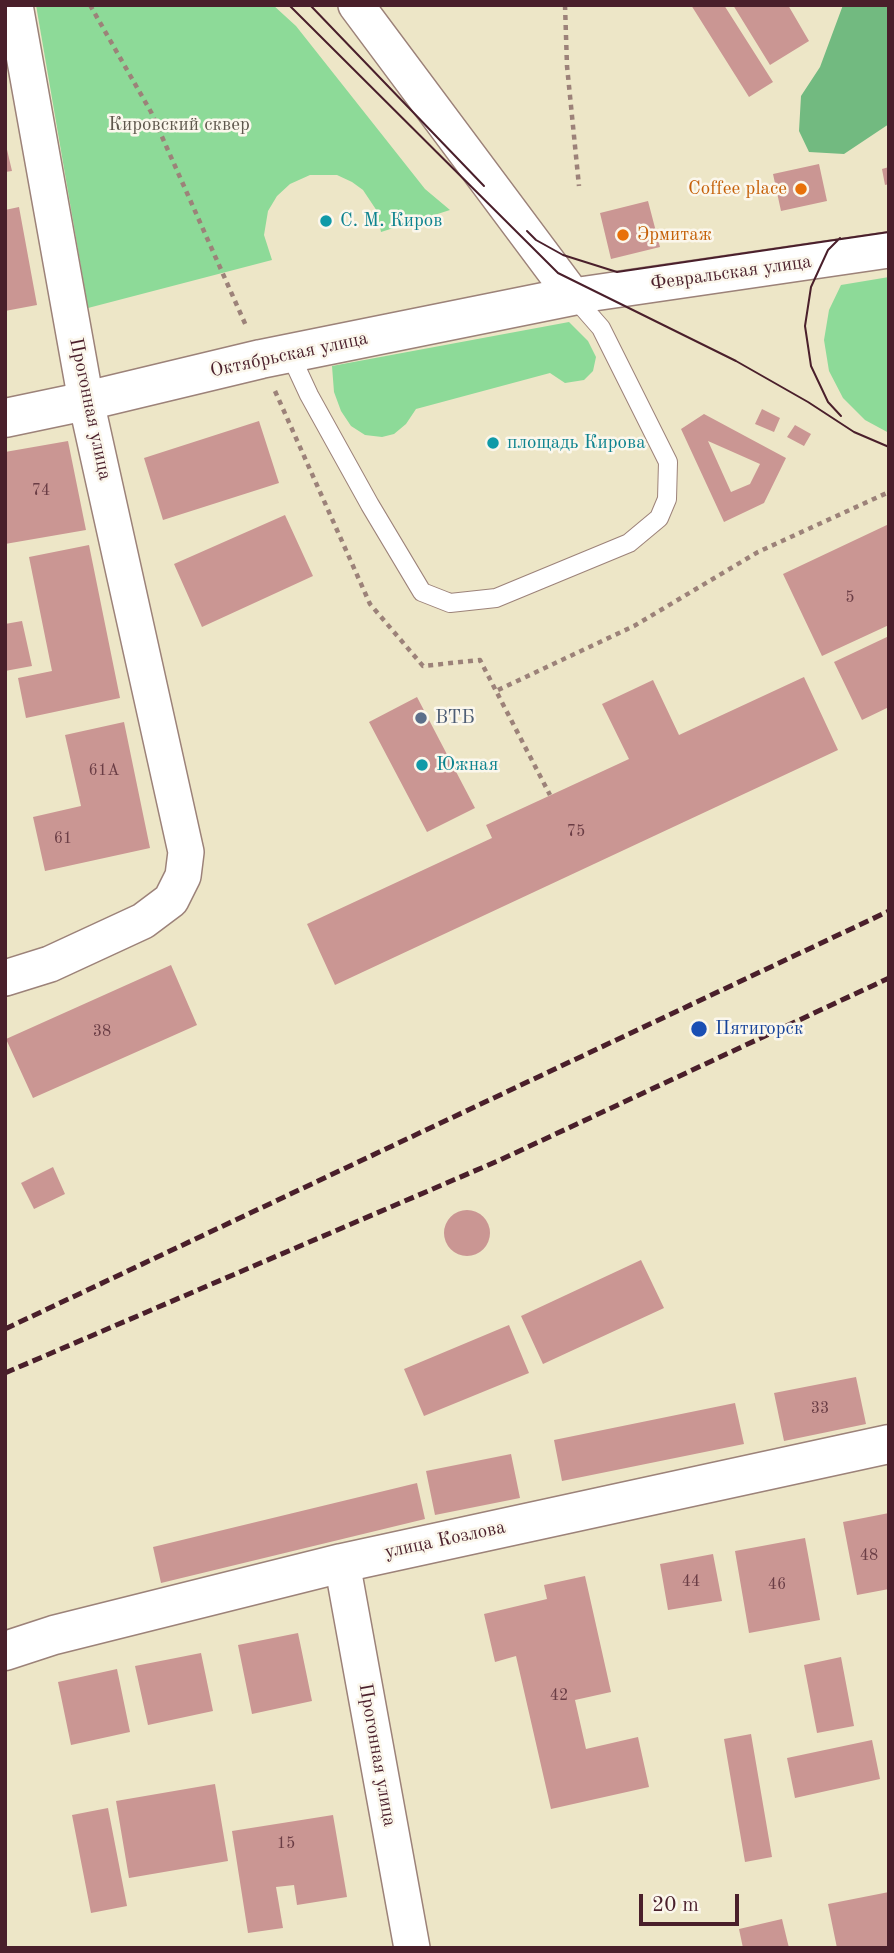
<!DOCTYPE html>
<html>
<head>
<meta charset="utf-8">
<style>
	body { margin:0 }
	#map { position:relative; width:894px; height:1953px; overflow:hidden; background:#ede6c7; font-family:"Old Standard TT",serif }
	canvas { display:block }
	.frame { position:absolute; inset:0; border:7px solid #4a1f2b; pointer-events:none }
	.scale { position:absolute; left:639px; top:1894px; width:100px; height:32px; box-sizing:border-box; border:4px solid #4a1f2b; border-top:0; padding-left:9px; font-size:21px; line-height:24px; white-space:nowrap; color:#4a1f2b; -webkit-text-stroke:5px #fbf7ec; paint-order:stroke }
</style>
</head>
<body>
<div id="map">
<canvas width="894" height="1953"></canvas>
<div class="frame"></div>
<div class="scale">20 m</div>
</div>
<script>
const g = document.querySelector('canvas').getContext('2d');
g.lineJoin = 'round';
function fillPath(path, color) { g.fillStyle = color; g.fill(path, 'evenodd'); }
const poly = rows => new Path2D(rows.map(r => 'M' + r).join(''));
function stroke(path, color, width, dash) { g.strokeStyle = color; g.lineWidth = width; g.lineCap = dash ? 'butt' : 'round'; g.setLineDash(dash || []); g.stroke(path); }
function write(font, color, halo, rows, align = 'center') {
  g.font = font + ' "Old Standard TT",serif'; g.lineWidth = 5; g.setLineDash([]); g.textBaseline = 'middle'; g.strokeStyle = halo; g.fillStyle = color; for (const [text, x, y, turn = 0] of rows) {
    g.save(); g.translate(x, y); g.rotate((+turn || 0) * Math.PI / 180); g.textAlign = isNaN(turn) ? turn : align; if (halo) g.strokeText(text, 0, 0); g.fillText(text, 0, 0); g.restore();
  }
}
const green = poly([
	[36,5,273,5,296,26,425,189,450,210,381,232,377,211,363,190,352,182,337,175,310,175,290,184,277,196,268,211,264,235,272,260,88,308],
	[889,277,889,433,865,420,843,398,829,371,824,340,829,310,841,285],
	[569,322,588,341,596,357,593,371,584,380,565,383,550,373,416,409,406,424,394,434,382,437,365,435,351,426,341,411,334,392,332,366]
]);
const forest = poly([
	[843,5,889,5,889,124,844,154,809,152,799,131,801,96,820,67]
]);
const building = poly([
	[691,5,724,5,773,82,749,97],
	[733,5,788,5,809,41,770,65],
	[5,141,12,171,5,172],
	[819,164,827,201,781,211,773,174],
	[889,167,889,184,885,185,882,169],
	[648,201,660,247,611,259,600,213],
	[19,207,37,305,5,311,5,210],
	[762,409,780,418,774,432,755,424],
	[704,414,786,458,764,503,724,522,681,429],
	[708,441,760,464,750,484,731,492],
	[259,421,279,483,163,520,144,458],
	[795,425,811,434,804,446,787,437],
	[68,441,86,530,5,544,5,452],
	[285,515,313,576,202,627,174,564],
	[889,524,889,625,822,656,783,574],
	[89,545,120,698,26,718,18,678,52,671,29,557],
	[22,621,32,666,5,671,5,624],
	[889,636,889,707,862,720,834,662],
	[804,677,838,750,335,985,307,924,492,838,486,825,629,759,602,704,653,680,679,735],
	[417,697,475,808,427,832,369,722],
	[124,722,150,848,45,871,33,817,81,806,65,735],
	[171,965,197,1025,33,1098,6,1039],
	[53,1167,65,1194,34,1209,21,1183],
	'444 1233a23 23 0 1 1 46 0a23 23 0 1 1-46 0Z',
	[641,1260,664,1308,543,1364,521,1316],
	[509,1325,529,1373,424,1416,404,1369],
	[856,1377,866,1424,784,1441,774,1393],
	[735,1403,744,1444,562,1481,554,1440],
	[511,1454,520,1498,435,1515,426,1471],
	[417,1483,425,1519,161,1583,153,1547],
	[889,1513,889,1589,857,1595,843,1522],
	[805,1538,820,1620,749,1633,735,1551],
	[713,1554,722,1601,668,1610,660,1564],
	[585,1576,611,1692,575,1700,586,1749,638,1737,649,1787,551,1809,516,1656,495,1662,484,1614,547,1599,544,1585],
	[298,1633,312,1701,252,1714,238,1645],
	[201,1653,213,1711,148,1725,135,1666],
	[841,1657,854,1726,817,1733,804,1665],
	[117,1669,130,1732,71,1745,58,1682],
	[751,1734,772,1857,745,1862,724,1739],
	[872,1740,880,1779,795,1798,787,1758],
	[215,1784,228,1861,129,1878,116,1801],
	[108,1808,127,1906,91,1913,72,1815],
	[333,1815,347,1897,297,1905,294,1885,276,1887,283,1928,248,1933,232,1831],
	[889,1892,889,1948,837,1948,828,1904],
	[782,1919,789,1948,743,1948,739,1929]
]);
const path = poly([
	[90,5,151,112,247,328],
	[565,5,567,66,579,186],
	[275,391,370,604,423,666,480,660,550,795],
	[498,690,634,626,758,552,889,492]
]);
const service = poly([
	[290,354,309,395,370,505,422,592,450,603,496,598,629,543,659,518,667,499,668,462,601,328,573,296]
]);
const minor = poly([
	[356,5,573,296,889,250],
	[5,978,50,964,143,921,171,900,183,876,186,852,86,401,15,5],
	[342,1563,412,1948]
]);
const tertiary = poly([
	[5,418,86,401,261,359,573,296],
	[5,1651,54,1635,342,1563,889,1444]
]);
const tram = poly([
	[289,5,558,273,736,361,808,402,854,432,889,447],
	[310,5,484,186],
	[527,231,536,240,563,255,617,272,889,232],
	[840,238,828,250,811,287,805,326,811,366,828,402,841,416]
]);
const rail = poly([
	[5,1329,889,911],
	[5,1373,500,1160,889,978]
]);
const markers = [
	[801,189,7,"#e8710a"],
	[326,221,7,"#0f9aa8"],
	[623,235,7,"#e8710a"],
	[493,443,7,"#0f9aa8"],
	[421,718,7,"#5c6f8a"],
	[422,765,7,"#0f9aa8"],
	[699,1029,9,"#1a4fb4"]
];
const numberNames = [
	["74",41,491],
	["5",850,598],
	["61А",104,771],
	["75",576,832],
	["61",63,839],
	["38",102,1032],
	["33",820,1409],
	["48",869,1556],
	["44",691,1582],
	["46",777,1585],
	["42",559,1696],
	["15",286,1844]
];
const parkNames = [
	["Кировский сквер",179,125]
];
const foodNames = [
	["Coffee place",787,189],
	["Эрмитаж",637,235,"left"]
];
const cultureNames = [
	["С. М. Киров",340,221],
	["площадь Кирова",507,443],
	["Южная",436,765]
];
const streetNames = [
	["Февральская улица",731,273,-8],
	["Октябрьская улица",289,355,-12],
	["Прогонная улица",90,409,78],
	["улица Козлова",445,1540,-12],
	["Прогонная улица",377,1755,80]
];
const serviceNames = [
	["ВТБ",435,718]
];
const transitNames = [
	["Пятигорск",715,1029]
];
fillPath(green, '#8dda98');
fillPath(forest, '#72ba80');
fillPath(building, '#ca9693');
stroke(service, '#9c8279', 20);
stroke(minor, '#9c8279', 38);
stroke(tertiary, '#9c8279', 41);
stroke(path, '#9c8279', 4.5, [5, 5]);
stroke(service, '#fff', 18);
stroke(minor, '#fff', 35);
stroke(tertiary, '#fff', 38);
stroke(tram, '#4a1f2b', 2);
stroke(rail, '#4a1f2b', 5, [10, 5]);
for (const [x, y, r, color] of markers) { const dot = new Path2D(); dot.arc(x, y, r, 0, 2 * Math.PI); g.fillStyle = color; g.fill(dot); stroke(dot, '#fbf7ec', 2.5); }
write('16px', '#6a3d45', null, numberNames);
write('19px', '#5e574c', '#fbf7ec', parkNames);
write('19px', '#c56008', '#fbf7ec', foodNames, 'right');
write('19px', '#0d838f', '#fbf7ec', cultureNames, 'left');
write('19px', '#4a1f2b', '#fbf7ec', streetNames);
write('19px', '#4e5e75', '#fbf7ec', serviceNames, 'left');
write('19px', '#164399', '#fbf7ec', transitNames, 'left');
</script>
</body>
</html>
